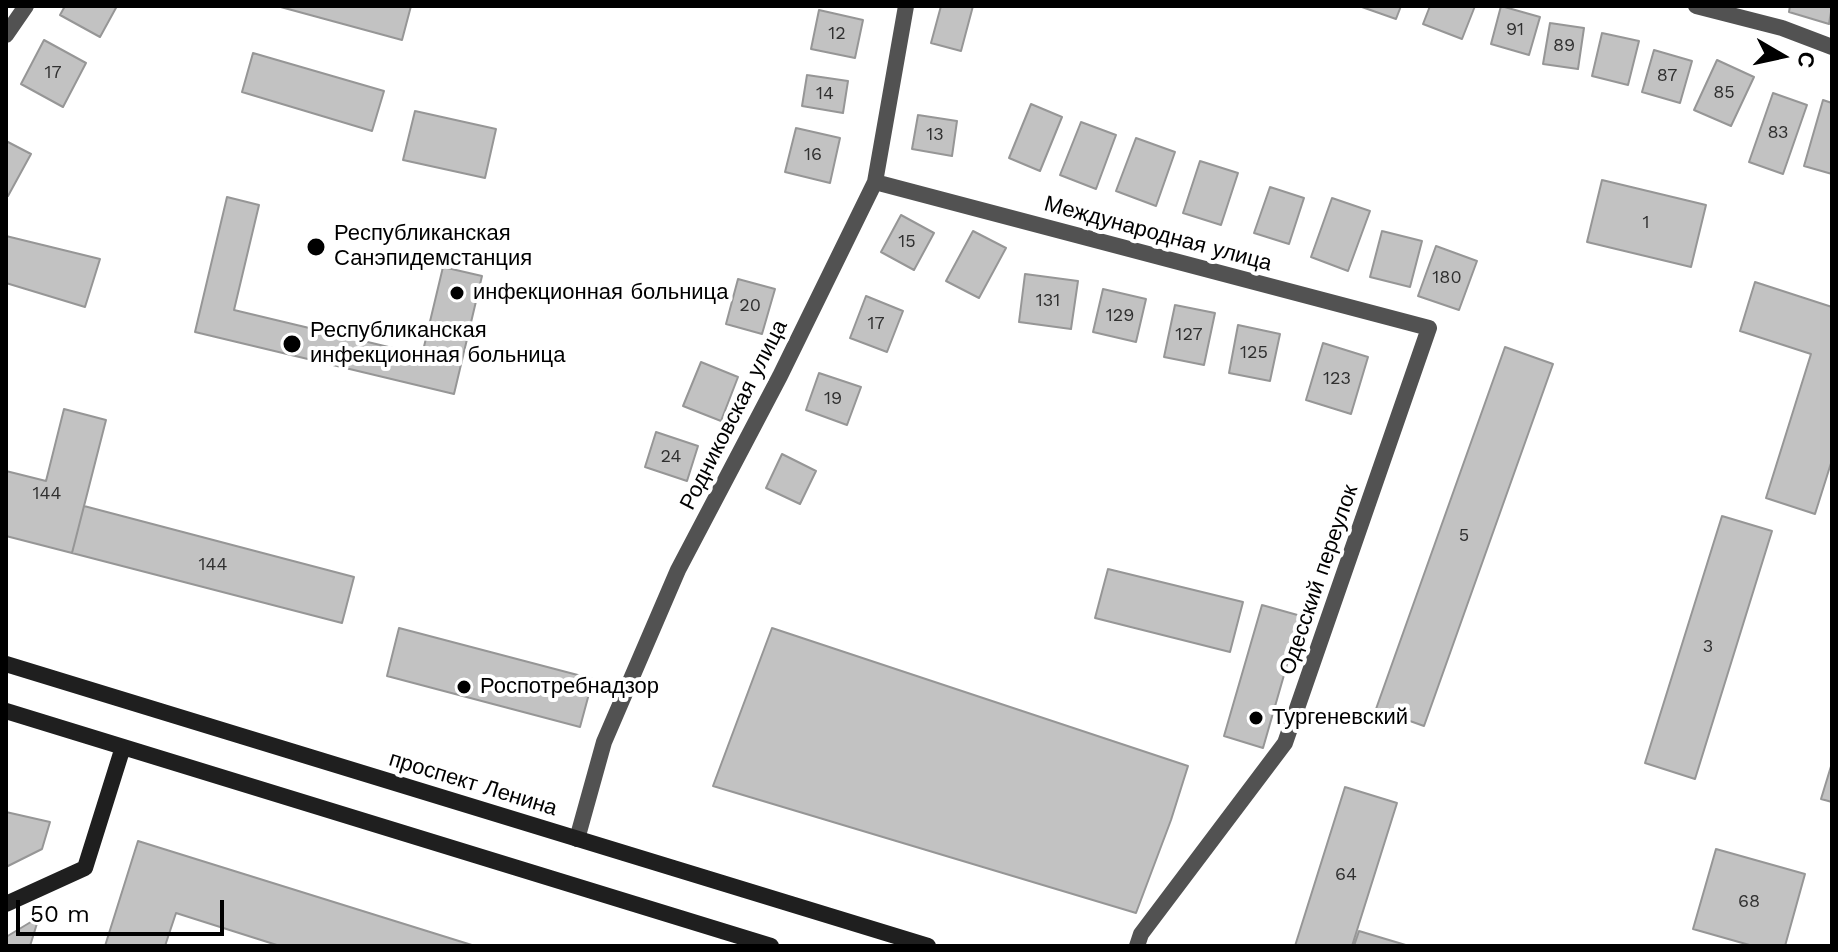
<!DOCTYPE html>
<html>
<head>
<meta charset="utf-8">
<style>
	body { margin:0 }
	#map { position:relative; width:1838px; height:952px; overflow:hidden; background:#fff; font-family:"Work Sans",sans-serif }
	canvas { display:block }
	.frame { position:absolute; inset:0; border:8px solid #000; pointer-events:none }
	.north { position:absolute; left:1742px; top:16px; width:80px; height:80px; -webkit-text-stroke:6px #fff; paint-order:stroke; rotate:99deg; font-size:22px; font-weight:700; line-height:32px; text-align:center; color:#000 }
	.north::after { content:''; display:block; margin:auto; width:28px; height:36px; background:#000; clip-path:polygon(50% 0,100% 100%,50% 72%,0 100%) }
	.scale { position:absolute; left:16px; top:900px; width:208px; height:36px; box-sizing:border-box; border:4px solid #000; border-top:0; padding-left:10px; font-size:24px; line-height:28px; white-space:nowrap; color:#000; -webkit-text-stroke:6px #fff; paint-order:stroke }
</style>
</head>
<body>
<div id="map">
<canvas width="1838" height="952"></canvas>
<div class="frame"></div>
<div class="north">С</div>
<div class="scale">50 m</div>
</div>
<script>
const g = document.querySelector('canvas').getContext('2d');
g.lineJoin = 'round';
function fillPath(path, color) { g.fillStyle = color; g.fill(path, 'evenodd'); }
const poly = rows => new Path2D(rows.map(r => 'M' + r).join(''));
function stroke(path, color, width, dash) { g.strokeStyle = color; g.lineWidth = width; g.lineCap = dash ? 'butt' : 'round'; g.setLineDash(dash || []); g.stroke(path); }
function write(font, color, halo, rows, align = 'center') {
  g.font = font + ' "Work Sans",sans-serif'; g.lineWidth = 8; g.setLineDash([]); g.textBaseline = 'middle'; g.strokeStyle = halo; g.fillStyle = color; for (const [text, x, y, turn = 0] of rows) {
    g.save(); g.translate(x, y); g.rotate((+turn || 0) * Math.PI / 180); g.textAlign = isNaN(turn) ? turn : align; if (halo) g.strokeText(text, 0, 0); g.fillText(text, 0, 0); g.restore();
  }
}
const building = poly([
	[65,6,117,6,100,37,60,15,65,6],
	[277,6,411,6,402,40,277,6],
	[941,6,973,6,961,51,931,43,941,6],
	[1359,6,1401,6,1396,19,1359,6],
	[1430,6,1475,6,1462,39,1423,24,1430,6],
	[1501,6,1540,17,1529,55,1491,44,1501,6],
	[1790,6,1832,6,1829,24,1789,12,1790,6],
	[819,10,863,20,855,58,811,49,819,10],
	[1550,23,1584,28,1578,69,1543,64,1550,23],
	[1602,33,1639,41,1628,85,1592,76,1602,33],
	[44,40,86,63,63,107,21,84,44,40],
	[1654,50,1692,61,1680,103,1642,92,1654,50],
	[253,53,384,91,372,131,242,92,253,53],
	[1717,60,1754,77,1731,126,1694,110,1717,60],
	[807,75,848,81,843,113,802,106,807,75],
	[1773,93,1807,105,1783,174,1749,162,1773,93],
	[1823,100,1832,103,1832,174,1804,166,1823,100],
	[1031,104,1062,117,1040,171,1009,158,1031,104],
	[415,111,496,129,485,178,403,160,415,111],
	[918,115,957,121,952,156,912,149,918,115],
	[1081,122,1116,135,1096,189,1060,175,1081,122],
	[796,128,840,138,830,183,785,172,796,128],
	[1136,138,1175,152,1156,206,1116,191,1136,138],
	[6,141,31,154,8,196,6,195,6,141],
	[1200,161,1238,173,1221,225,1183,213,1200,161],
	[1602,180,1706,205,1691,267,1587,242,1602,180],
	[1270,187,1304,198,1289,244,1254,233,1270,187],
	[227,197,259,205,234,310,422,355,443,267,482,276,454,394,195,332,227,197],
	[1332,198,1370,211,1348,271,1311,257,1332,198],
	[901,215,934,233,914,270,881,252,901,215],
	[973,231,1006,248,979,298,946,281,973,231],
	[1382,231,1422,241,1410,287,1370,277,1382,231],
	[6,236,100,259,85,307,6,283,6,236],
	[1436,246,1477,261,1459,310,1418,296,1436,246],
	[1025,274,1078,281,1071,329,1019,322,1025,274],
	[738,279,775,289,762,334,726,324,738,279],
	[1755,282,1832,307,1832,460,1815,514,1766,498,1811,354,1740,331,1755,282],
	[1103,289,1146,299,1136,342,1093,332,1103,289],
	[866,296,903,311,887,352,850,338,866,296],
	[1175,305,1215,313,1204,365,1164,357,1175,305],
	[1238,325,1280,334,1270,381,1229,373,1238,325],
	[1323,343,1368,357,1351,414,1306,400,1323,343],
	[1505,347,1553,364,1424,726,1376,709,1505,347],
	[701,362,738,377,721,421,683,406,701,362],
	[819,373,861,387,847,425,806,410,819,373],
	[64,409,106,420,72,553,6,536,6,471,46,481,64,409],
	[656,432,698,446,687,481,645,467,656,432],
	[782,454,816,471,800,504,766,488,782,454],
	[84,506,354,577,342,623,72,553,84,506],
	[1722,516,1772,531,1695,779,1645,763,1722,516],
	[1108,569,1243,602,1230,652,1095,618,1108,569],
	[1262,605,1301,616,1263,748,1224,736,1262,605],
	[399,628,593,679,580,727,387,676,399,628],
	[772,628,1188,766,1171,820,1136,913,713,786,772,628],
	[1832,763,1832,802,1821,799,1832,763],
	[1345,787,1397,803,1352,946,1295,946,1345,787],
	[6,812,50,822,42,849,6,867,6,812],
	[138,841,475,946,280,946,176,913,165,946,105,946,138,841],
	[1716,849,1805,874,1785,946,1753,946,1693,929,1716,849],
	[39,917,30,946,6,946,6,937,39,917],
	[1359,931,1409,946,1354,946,1359,931]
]);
const street = poly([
	[1696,6,1782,28,1832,47],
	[6,35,26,6],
	[875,182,1429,328,1285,743,1141,934,1137,946],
	[577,839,604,742,678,570,780,376,875,182,906,6]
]);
const secondary = poly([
	[6,664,928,946],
	[6,711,771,946],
	[6,904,85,868,123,747]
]);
const markers = [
	[316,247,10,"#000"],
	[457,293,8,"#000"],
	[292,344,10,"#000"],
	[464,687,8,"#000"],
	[1256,718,8,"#000"]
];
const numberNames = [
	["91",1515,30],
	["12",837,34],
	["89",1564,46],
	["17",53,73],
	["87",1667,76],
	["85",1724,93],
	["14",825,94],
	["83",1778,133],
	["13",935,135],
	["16",813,155],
	["1",1646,223],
	["15",907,242],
	["180",1447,278],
	["131",1048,301],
	["20",750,306],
	["129",1120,316],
	["17",876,324],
	["127",1189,335],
	["125",1254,353],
	["123",1337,379],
	["19",833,399],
	["24",671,457],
	["144",47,494],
	["5",1464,536],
	["144",213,565],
	["3",1708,647],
	["64",1346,875],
	["68",1749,902]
];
const poiNames = [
	["Республиканская",334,234],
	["Санэпидемстанция",334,259],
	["инфекционная больница",473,293],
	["Республиканская",310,331],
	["инфекционная больница",310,356],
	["Роспотребнадзор",480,687],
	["Тургеневский",1272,718]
];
const streetNames = [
	["Международная улица",1158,234,15],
	["Родниковская улица",734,415,-63],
	["Одесский переулок",1319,580,-71],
	["проспект Ленина",473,784,17]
];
fillPath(building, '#c2c2c2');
stroke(building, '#969696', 2);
stroke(street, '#525252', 16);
stroke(secondary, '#1f1f1f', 16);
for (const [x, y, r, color] of markers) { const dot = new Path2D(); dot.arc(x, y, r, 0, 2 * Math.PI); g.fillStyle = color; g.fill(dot); stroke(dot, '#fff', 3); }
write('18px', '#303030', null, numberNames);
write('22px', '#000', '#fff', poiNames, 'left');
write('22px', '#000', '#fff', streetNames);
</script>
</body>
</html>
